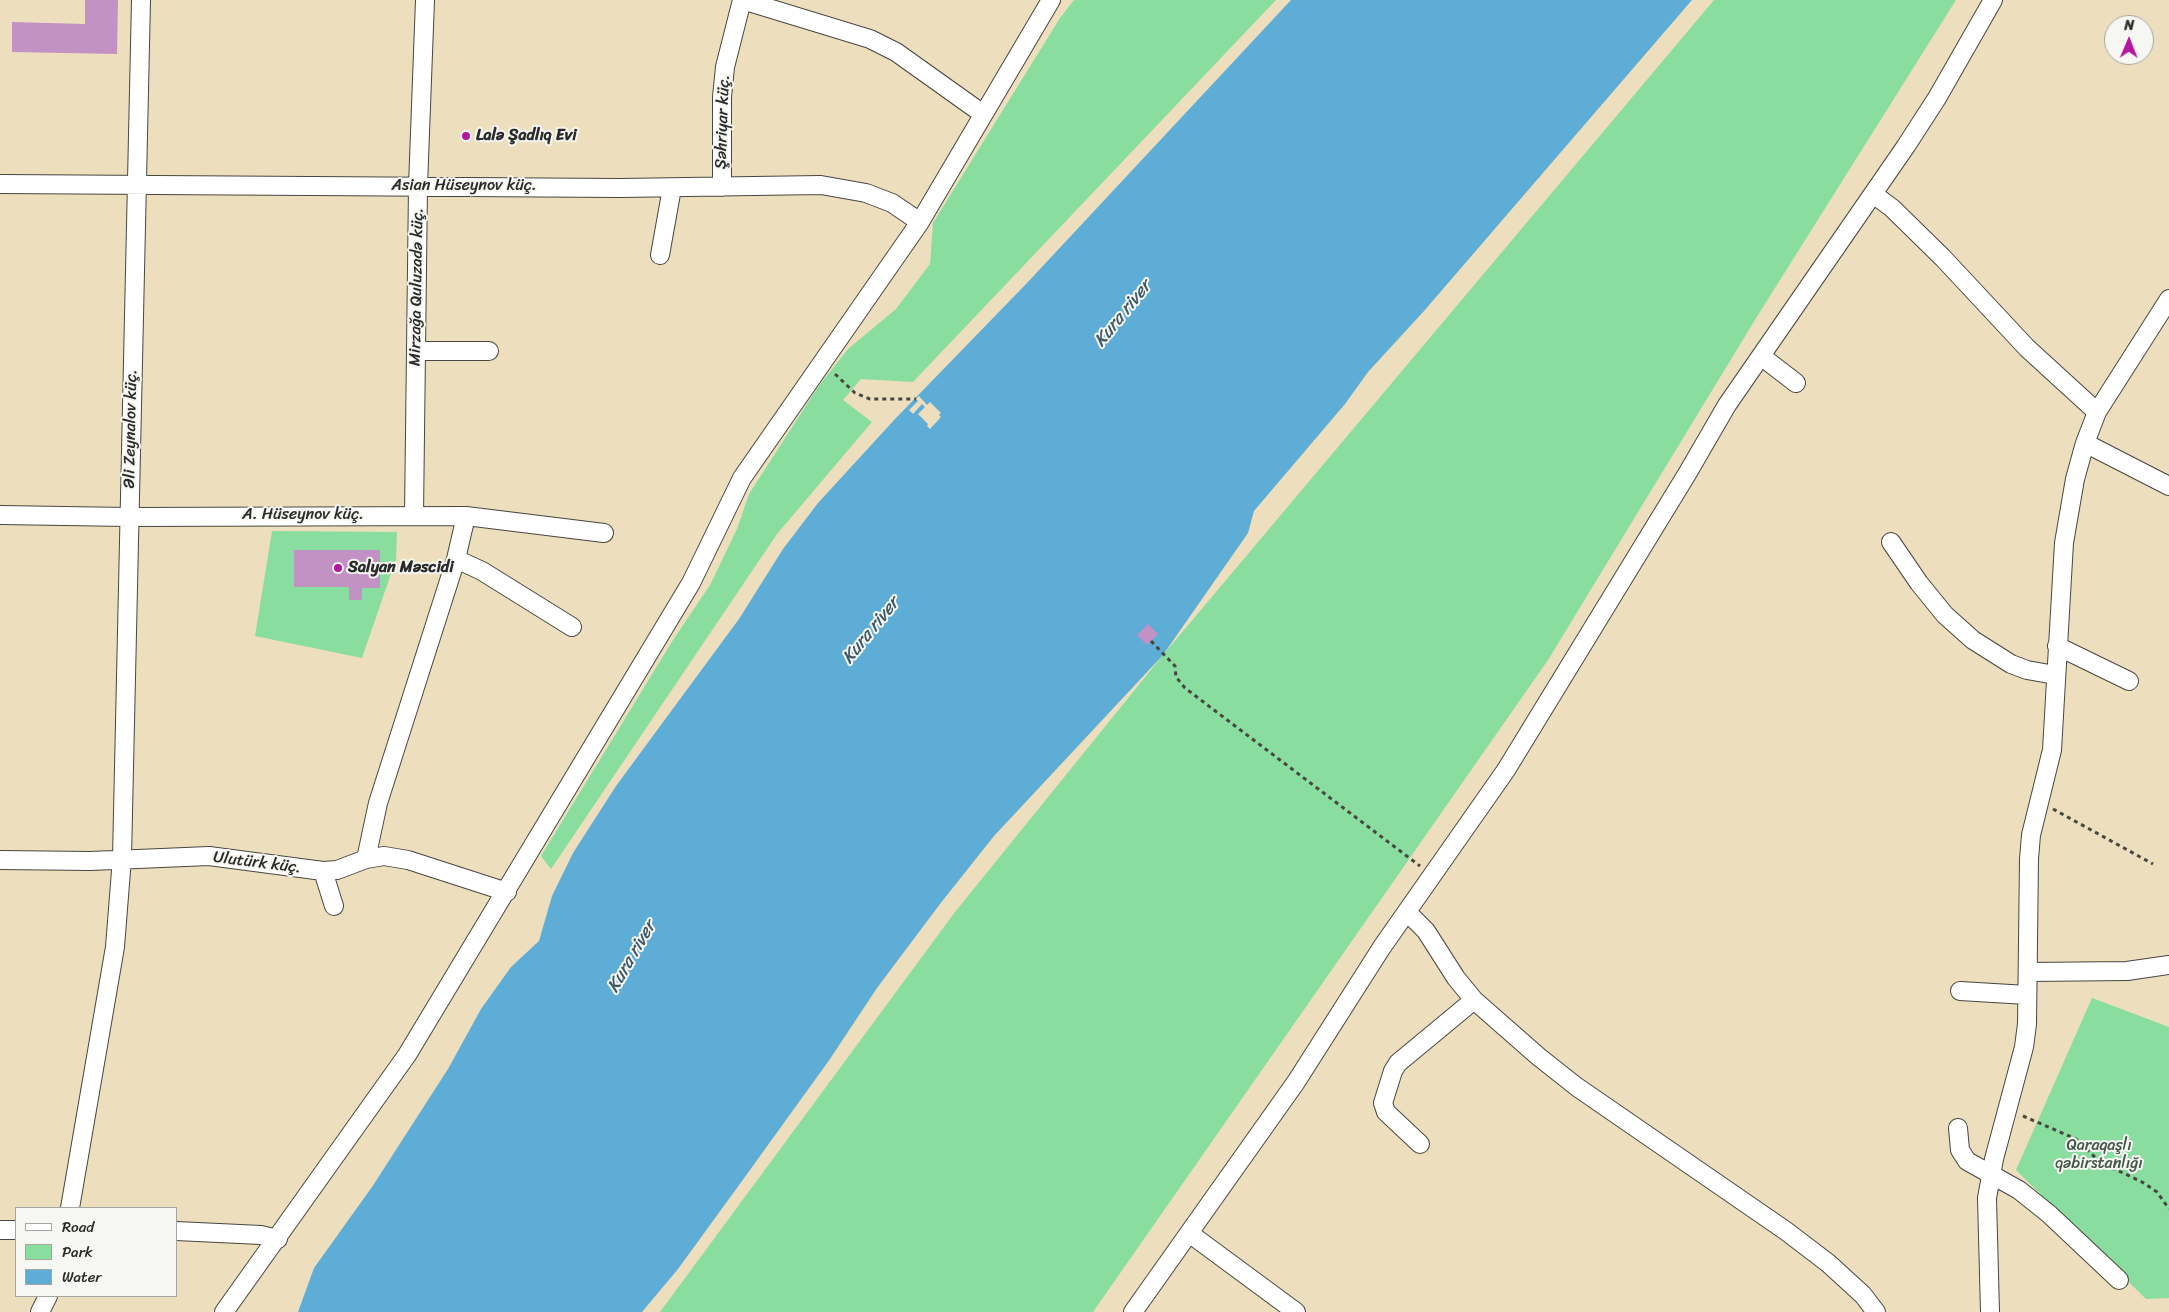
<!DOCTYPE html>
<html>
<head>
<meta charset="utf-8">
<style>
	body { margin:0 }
	#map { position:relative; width:2169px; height:1312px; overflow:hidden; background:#eddfbd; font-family:Sriracha,sans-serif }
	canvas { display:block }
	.legend { position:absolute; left:15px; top:1207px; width:162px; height:90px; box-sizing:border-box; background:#f6f6f2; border:1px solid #a5a5a2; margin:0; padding:6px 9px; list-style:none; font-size:15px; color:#2b2b2b }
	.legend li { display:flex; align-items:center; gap:10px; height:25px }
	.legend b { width:25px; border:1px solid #a5a5a2 }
	.north { position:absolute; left:2104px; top:15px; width:50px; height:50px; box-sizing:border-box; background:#f6f6f2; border:1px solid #a5a5a2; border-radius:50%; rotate:1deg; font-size:14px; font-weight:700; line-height:20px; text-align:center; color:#2b2b2b }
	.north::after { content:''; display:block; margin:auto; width:18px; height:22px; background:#b5179e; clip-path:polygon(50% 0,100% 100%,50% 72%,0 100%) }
</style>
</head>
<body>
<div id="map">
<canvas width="2169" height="1312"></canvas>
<ul class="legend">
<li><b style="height:6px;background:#fff"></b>Road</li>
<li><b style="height:14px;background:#88dd9f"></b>Park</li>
<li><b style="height:14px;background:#5dadd7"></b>Water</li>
</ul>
<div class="north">N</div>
</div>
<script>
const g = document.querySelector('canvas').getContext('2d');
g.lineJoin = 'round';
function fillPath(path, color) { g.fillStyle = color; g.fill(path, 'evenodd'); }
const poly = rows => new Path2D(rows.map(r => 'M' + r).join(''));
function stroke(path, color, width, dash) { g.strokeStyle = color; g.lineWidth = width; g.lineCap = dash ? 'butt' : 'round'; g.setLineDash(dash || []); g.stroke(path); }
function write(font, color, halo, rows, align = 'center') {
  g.font = font + ' Sriracha,sans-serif'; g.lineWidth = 4; g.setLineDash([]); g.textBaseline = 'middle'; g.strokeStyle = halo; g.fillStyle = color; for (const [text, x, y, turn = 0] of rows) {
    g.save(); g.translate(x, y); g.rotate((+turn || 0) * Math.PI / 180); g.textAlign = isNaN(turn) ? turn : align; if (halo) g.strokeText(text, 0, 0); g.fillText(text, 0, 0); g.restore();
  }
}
const green = poly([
	[1074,0,1276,0,913,382,861,379,843,400,872,422,777,534,551,869,541,856,673,640,710,585,737,529,749,494,818,387,848,349,896,309,930,264,933,223,1060,18],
	[1714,0,1956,0,1758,315,1548,660,1093,1312,660,1312,955,912,1163,655],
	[272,531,397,532,396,559,362,658,255,636],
	[2092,998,2169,1027,2169,1298,2146,1299,2016,1170]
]);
const water = poly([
	[1291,0,1692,0,1424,311,1368,372,1345,404,1254,511,1248,533,1163,655,994,836,940,904,877,988,830,1059,742,1181,678,1269,642,1312,298,1312,314,1268,372,1187,448,1069,481,1009,511,967,539,941,552,896,573,853,616,786,739,619,783,549,818,503,896,418,1027,283]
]);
const pier = poly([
	[919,396,927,405,930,402,941,413,939,415,941,417,930,429,927,426,928,424,918,414,925,407,922,404,913,414,909,410,918,401,916,399]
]);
const building = poly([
	[85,0,118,0,117,54,12,52,12,22,85,24],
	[294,550,380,550,380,588,362,588,362,600,349,600,349,587,294,587],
	[1148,624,1158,634,1147,645,1137,635]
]);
const path = poly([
	[835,374,855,393,870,399,916,399],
	[1151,641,1175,666,1176,677,1185,688,1420,866],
	[2053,809,2153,864],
	[2023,1116,2076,1139,2100,1162,2142,1182,2157,1192,2169,1209]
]);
const minor = poly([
	[742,0,870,39,896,52,983,114],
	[0,184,620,188,821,185,866,193,892,203,920,222],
	[722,187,722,97,725,67,742,0],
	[1873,194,1892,208,1943,258,2027,348,2097,412],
	[660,255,672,188],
	[416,351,489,351],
	[1761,356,1796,383],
	[2085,443,2169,486],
	[0,515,129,517,466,516,604,533],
	[414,515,418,186,425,0],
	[1891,542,1919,583,1945,615,1973,640,2011,664,2027,670,2055,675],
	[456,559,482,571,572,627],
	[2057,646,2129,681],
	[366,859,378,803,456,559,466,516],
	[0,860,90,861,209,856,323,871,337,870,366,859,384,856,408,860,507,892],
	[323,871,334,906],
	[1407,912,1426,931,1456,978,1474,1000,1539,1057,1577,1087,1786,1231,1828,1263,1863,1295,1876,1312],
	[2028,972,2127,971,2169,965],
	[1960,991,2027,995],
	[1958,1128,1960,1150,1967,1161,2019,1190,2049,1214,2119,1280],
	[1420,1144,1386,1112,1383,1103,1393,1071,1398,1063,1474,1000],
	[70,1208,115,947,122,858,141,0],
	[0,1230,16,1230],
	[176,1231,261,1235,278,1239],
	[1189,1233,1296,1312],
	[40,1312,48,1296],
	[224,1312,407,1055,691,583,742,478,920,222,1051,0],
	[1133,1312,1296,1082,1382,947,1506,770,1687,474,1727,405,1906,146,1937,98,1993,0],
	[1990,1312,1987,1198,1994,1159,2024,1047,2027,1024,2029,859,2031,835,2052,750,2064,543,2075,479,2085,443,2097,412,2169,299]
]);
const markers = [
	[466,136,5,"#b5179e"],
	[338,568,5,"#b5179e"]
];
const streetNames = [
	["Şəhriyar küç.",723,122,-88],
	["Asian Hüseynov küç.",464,186],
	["Mirzağa Quluzadə küç.",417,287,-89],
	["Əli Zeynalov küç.",131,429,-89],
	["A. Hüseynov küç.",303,515],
	["Ulutürk küç.",257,863,7]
];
const poiNames = [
	["Lalə Şadlıq Evi",476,136],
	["Salyan Məscidi",348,568]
];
const parkNames = [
	["Qaraqaşlı",2099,1146],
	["qəbirstanlığı",2099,1164]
];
const waterNames = [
	["Kura river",1123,314,-51],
	["Kura river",871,631,-51],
	["Kura river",632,957,-60]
];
fillPath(green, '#88dd9f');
fillPath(water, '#5dadd7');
fillPath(pier, '#eddfbd');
fillPath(building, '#c292c4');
stroke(minor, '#484641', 20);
stroke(path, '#484641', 3, [4, 4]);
stroke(minor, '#fff', 18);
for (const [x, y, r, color] of markers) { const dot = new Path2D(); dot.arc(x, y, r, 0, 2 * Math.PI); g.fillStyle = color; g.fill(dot); stroke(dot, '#f6f6f2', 2); }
write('16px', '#2b2b2b', '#f6f6f2', streetNames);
write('bold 16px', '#2b2b2b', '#f6f6f2', poiNames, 'left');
write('16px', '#425848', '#f6f6f2', parkNames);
write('italic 18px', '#3c5867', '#f6f6f2', waterNames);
</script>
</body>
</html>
